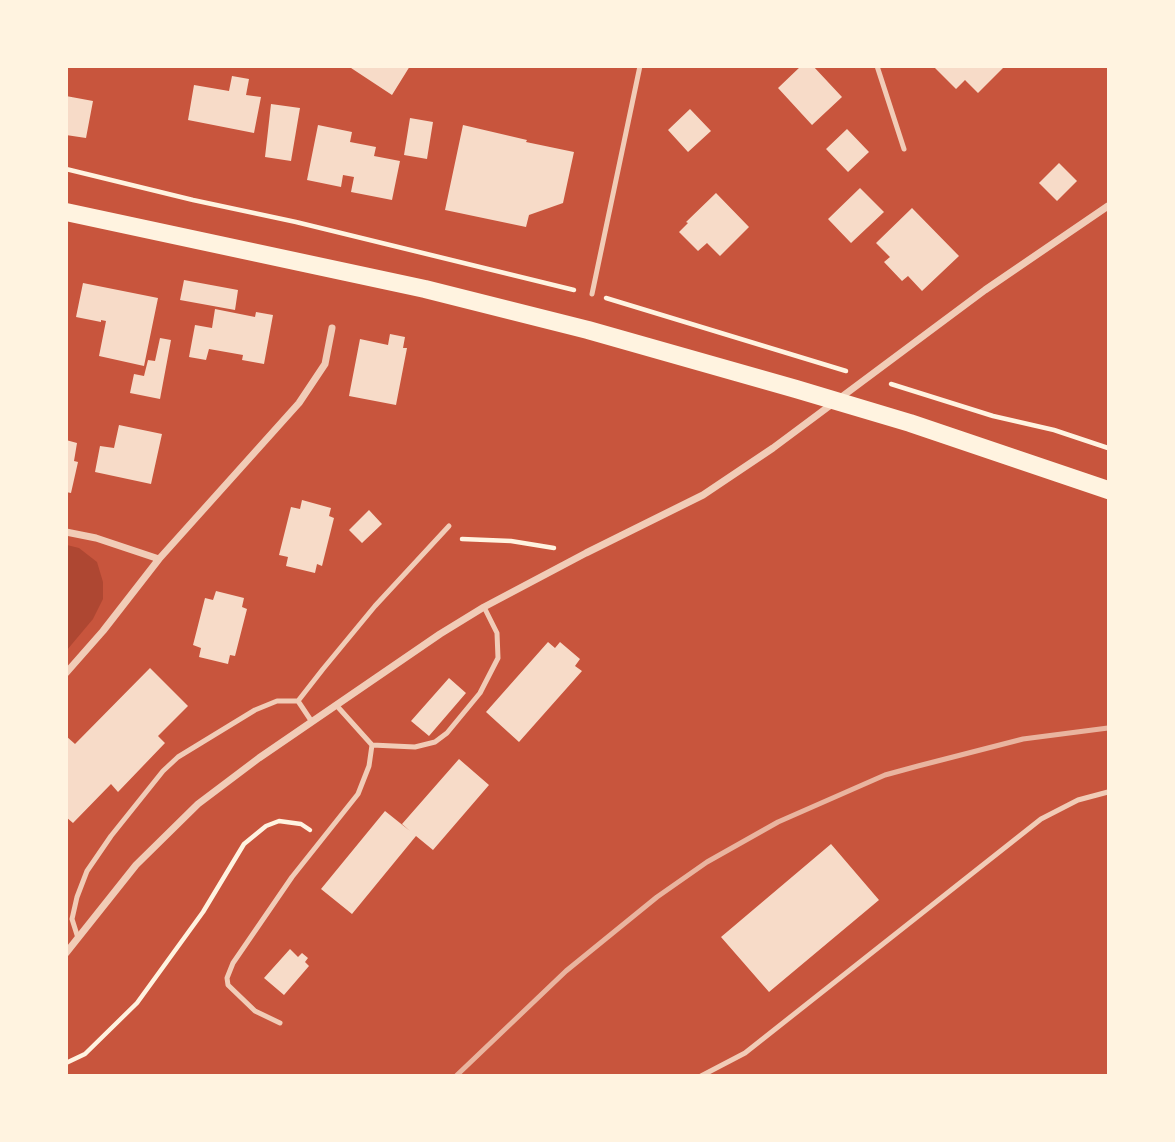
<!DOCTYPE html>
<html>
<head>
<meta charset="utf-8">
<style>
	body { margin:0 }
	#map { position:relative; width:1175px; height:1142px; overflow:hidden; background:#c8553d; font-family:Figtree,sans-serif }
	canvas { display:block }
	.frame { position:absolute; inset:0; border:68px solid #fff3e0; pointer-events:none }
</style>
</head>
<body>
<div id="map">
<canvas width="1175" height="1142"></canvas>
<div class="frame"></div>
</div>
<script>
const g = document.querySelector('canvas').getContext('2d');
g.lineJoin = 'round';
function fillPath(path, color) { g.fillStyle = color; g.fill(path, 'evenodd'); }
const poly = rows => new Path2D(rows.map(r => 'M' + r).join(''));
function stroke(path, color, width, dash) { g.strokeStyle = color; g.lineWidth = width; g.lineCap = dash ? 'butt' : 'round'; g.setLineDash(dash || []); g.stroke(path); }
const green = poly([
	[67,545,79,548,97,562,103,582,103,599,93,619,67,650]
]);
const building = poly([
	[348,66,410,66,392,95],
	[801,66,813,66,842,97,812,125,778,88],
	[933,66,1005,66,978,93,965,80,956,89],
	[232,76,249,79,246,95,261,97,254,133,188,120,194,85,229,91],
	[66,96,93,101,86,138,66,135],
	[271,104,300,108,291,161,265,157],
	[690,109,711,131,688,152,668,130],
	[410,118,433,122,427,159,404,155],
	[318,125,352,132,350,142,376,147,374,156,400,161,392,200,351,192,354,177,343,175,341,187,307,180],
	[463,125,527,140,526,142,574,152,563,203,529,215,526,227,445,210],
	[847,129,869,152,848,172,826,149],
	[1059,163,1077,181,1057,201,1039,183],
	[860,188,884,212,851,243,828,219],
	[716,193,749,227,720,256,707,243,698,251,679,232,688,223,686,222],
	[912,208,959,256,922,291,908,276,902,281,884,262,890,257,876,243],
	[184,280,238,290,235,310,180,300],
	[83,283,158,298,144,366,99,356,106,321,101,320,101,322,76,317],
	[215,309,255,317,256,312,273,315,264,364,242,360,243,355,209,349,206,360,189,357,195,325,212,328],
	[390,334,405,337,403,348,407,348,396,405,349,396,360,339,388,345],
	[160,338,171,340,160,399,130,393,134,374,144,376,148,360,155,361],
	[119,425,162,434,151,484,95,472,100,446,114,448],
	[66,440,77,443,74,461,78,462,71,493,66,492],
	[302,500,331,508,329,516,334,518,322,566,317,564,315,573,286,566,288,557,279,555,291,507,300,509],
	[369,510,382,524,362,543,349,530],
	[216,591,244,598,242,607,247,609,235,656,230,655,228,664,199,657,201,648,193,645,205,598,213,600],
	[548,642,555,648,560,642,580,659,575,666,582,671,519,742,486,712],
	[150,668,188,706,158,736,165,743,118,792,111,784,73,823,66,817,66,754,68,752,66,751,66,736,75,744],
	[449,678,466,693,429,736,411,721],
	[459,759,489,785,433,850,416,836,352,914,321,889,385,811,410,831,402,824],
	[831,844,879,900,769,992,721,937],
	[290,949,298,957,302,953,308,958,305,962,309,966,284,995,264,978]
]);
const path = poly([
	[66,169,193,200,296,222,574,290],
	[606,298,846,371],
	[891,384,993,416,1054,430,1108,448],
	[462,539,511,541,554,548],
	[66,1063,85,1054,137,1003,203,912,244,844,266,826,279,821,301,824,310,830]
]);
const service = poly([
	[877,66,904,149],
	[592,294,640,66],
	[298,701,323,669,375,606,449,526],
	[372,745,415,747,435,742,447,733,480,693,498,658,497,633,484,607],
	[78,938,72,919,77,897,87,871,111,836,163,771,178,757,255,710,277,701,298,701,312,722],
	[280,1023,255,1011,228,985,227,978,233,963,292,877,358,794,369,766,372,745,337,706],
	[701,1076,745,1053,1041,819,1078,800,1108,792]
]);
const minor = poly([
	[66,532,96,538,159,559],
	[66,673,103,631,159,559,299,403,325,364,332,328],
	[66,953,136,865,198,804,259,758,440,634,484,607,586,553,703,495,773,448,985,290,1108,206]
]);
const primary = poly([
	[66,212,425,289,588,330,796,389,910,423,1108,490]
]);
const rail = poly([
	[456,1076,566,971,657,897,707,862,778,822,885,775,918,766,1023,739,1108,728]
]);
fillPath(green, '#ae4732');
fillPath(building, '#f7dbc8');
stroke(path, '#fff3e0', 4.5);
stroke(service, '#f1ccb7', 5);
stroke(minor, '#f1ccb7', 7);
stroke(primary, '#fff3e0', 18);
stroke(rail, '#e9b49f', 5);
</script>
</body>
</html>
